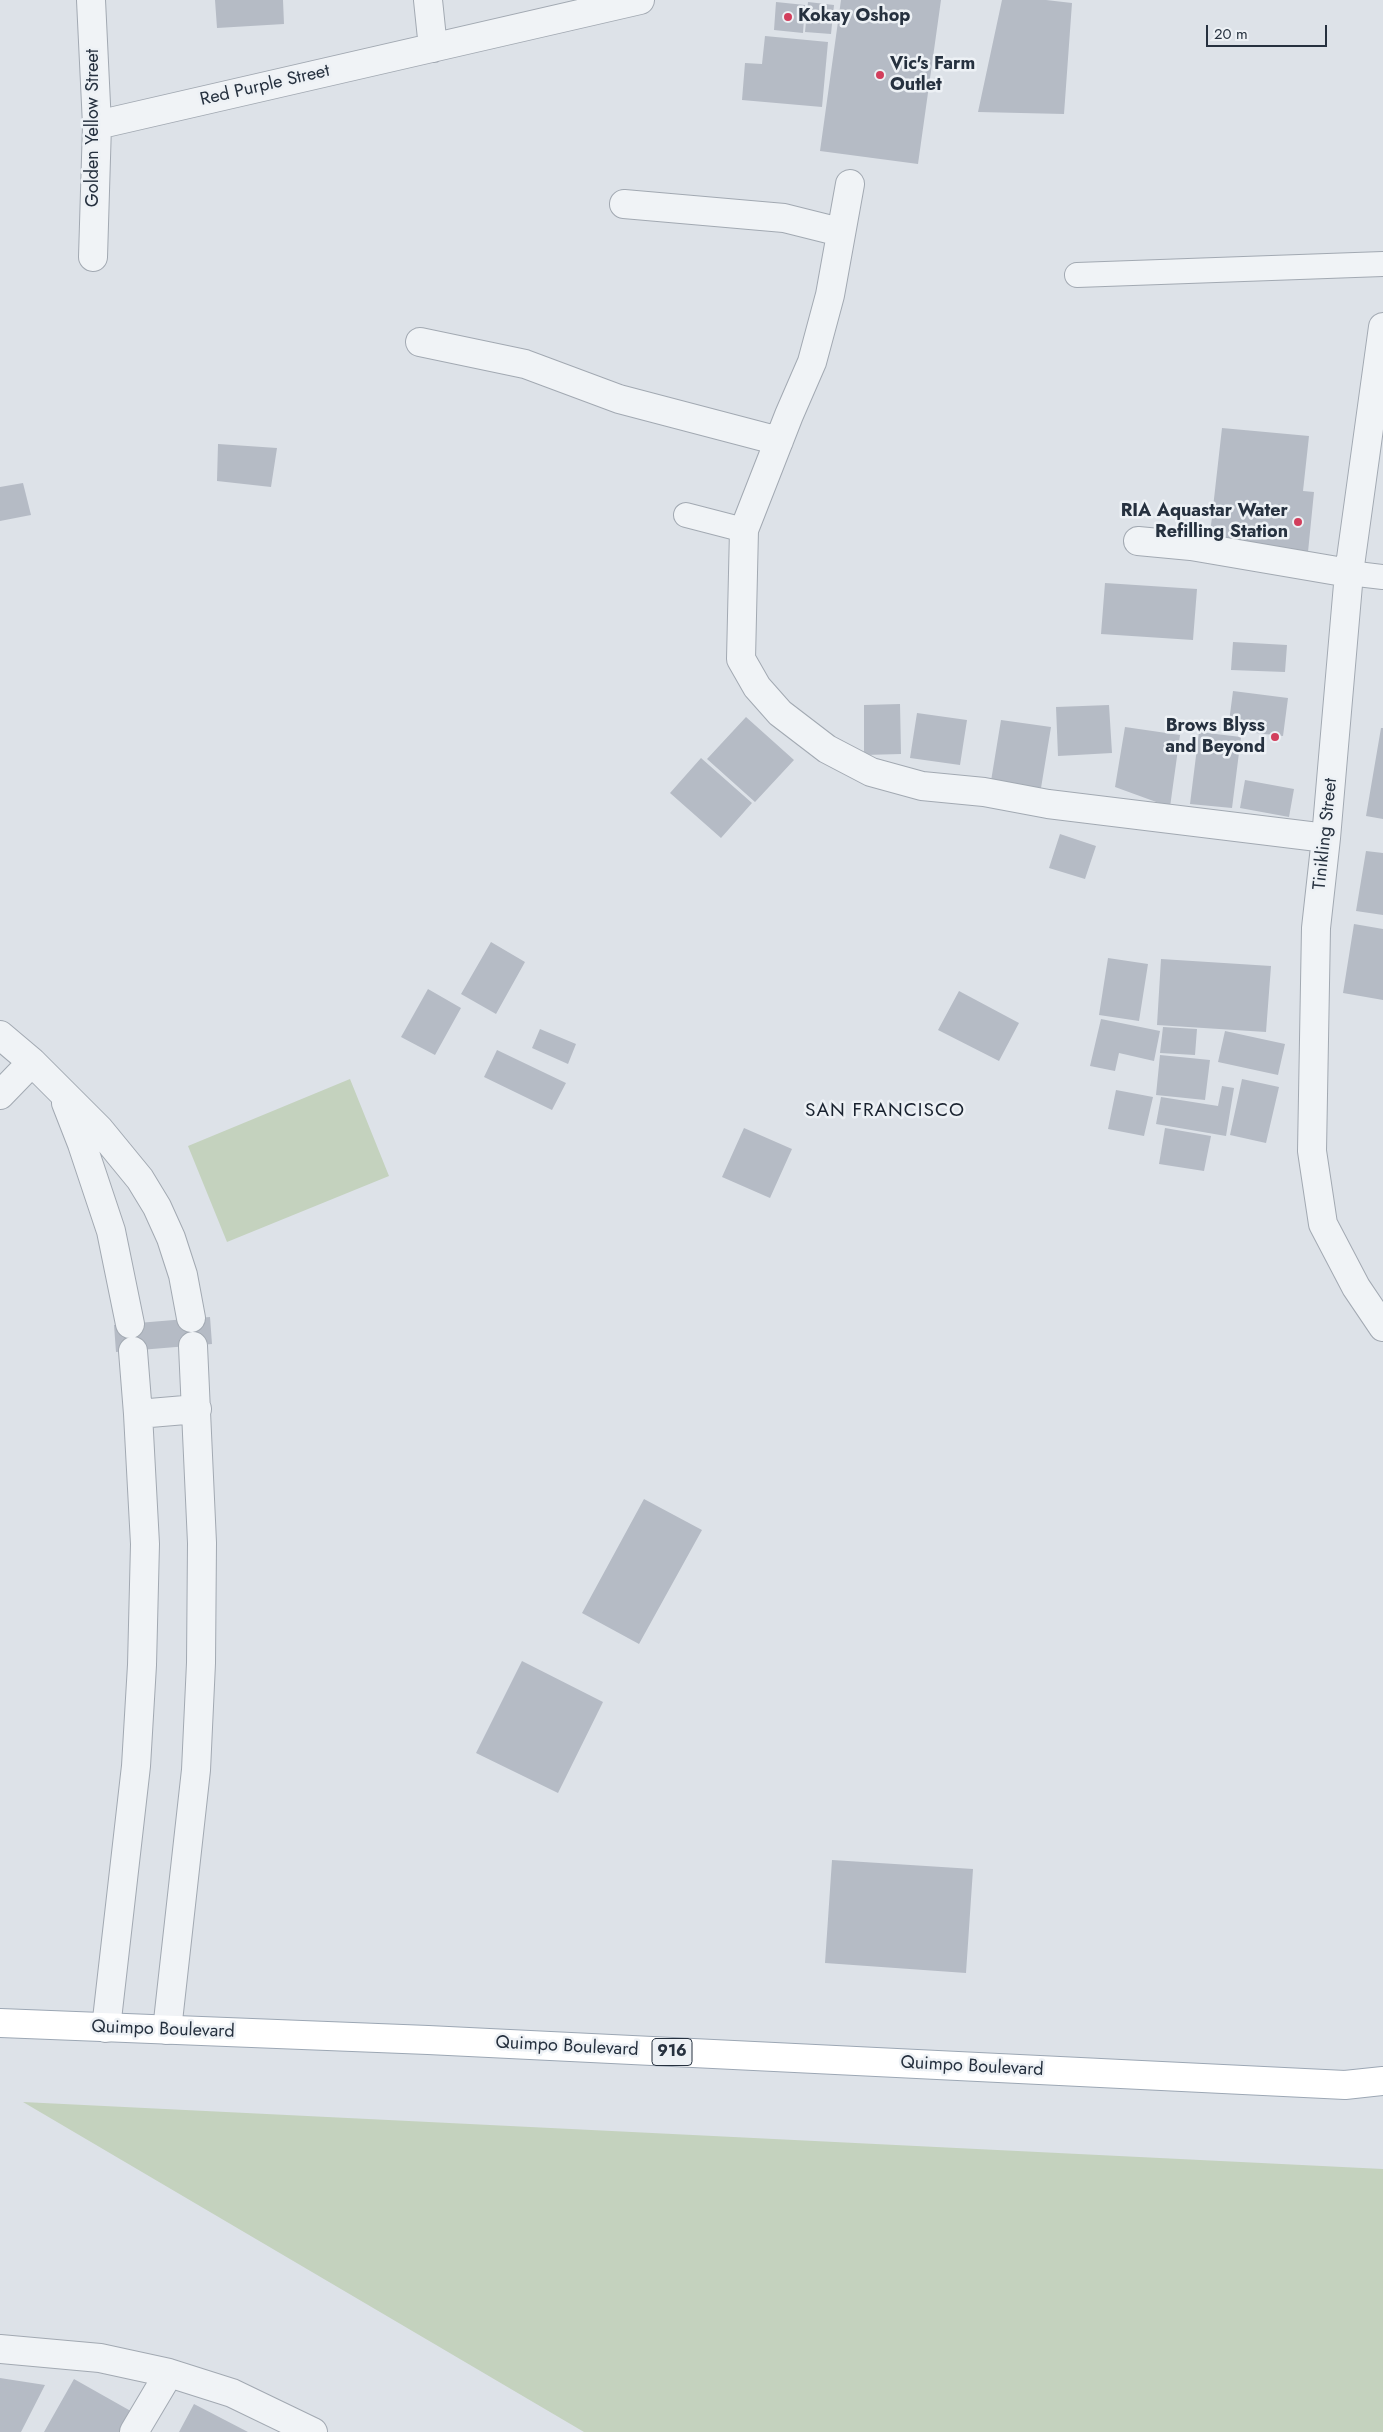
<!DOCTYPE html>
<html>
<head>
<meta charset="utf-8">
<style>
	body { margin:0 }
	#map { position:relative; width:1383px; height:2432px; overflow:hidden; background:#dde2e8; font-family:Jost,sans-serif }
	canvas { display:block }
	.scale { position:absolute; left:1206px; top:25px; width:121px; height:22px; box-sizing:border-box; border:2px solid #26313f; border-top:0; padding-left:6px; font-size:15px; line-height:18px; white-space:nowrap; color:#26313f; -webkit-text-stroke:4px #edf1f5; paint-order:stroke }
</style>
</head>
<body>
<div id="map">
<canvas width="1383" height="2432"></canvas>
<div class="scale">20 m</div>
</div>
<script>
const g = document.querySelector('canvas').getContext('2d');
g.lineJoin = 'round';
function fillPath(path, color) { g.fillStyle = color; g.fill(path, 'evenodd'); }
const poly = rows => new Path2D(rows.map(r => 'M' + r).join(''));
function stroke(path, color, width, dash) { g.strokeStyle = color; g.lineWidth = width; g.lineCap = dash ? 'butt' : 'round'; g.setLineDash(dash || []); g.stroke(path); }
function write(font, color, halo, rows, align = 'center') {
  g.font = font + ' Jost,sans-serif'; g.lineWidth = 5; g.setLineDash([]); g.textBaseline = 'middle'; g.strokeStyle = halo; g.fillStyle = color; for (const [text, x, y, turn = 0] of rows) {
    g.save(); g.translate(x, y); g.rotate((+turn || 0) * Math.PI / 180); g.textAlign = isNaN(turn) ? turn : align; if (halo) g.strokeText(text, 0, 0); g.fillText(text, 0, 0); g.restore();
  }
}
const green = poly([
	[350,1079,389,1176,227,1242,188,1146],
	[23,2102,1383,2169,1383,2432,584,2432]
]);
const building = poly([
	[215,0,283,0,284,24,217,28],
	[841,0,941,0,918,164,820,151],
	[1002,0,1046,0,1072,3,1064,114,978,112],
	[776,2,805,5,803,33,774,30],
	[808,2,834,5,831,34,805,32],
	[765,36,828,42,822,107,742,100,745,63,762,64],
	[1222,428,1309,436,1303,491,1314,492,1308,552,1209,543],
	[218,444,277,448,271,487,217,481],
	[23,483,31,515,0,521,0,487],
	[1105,583,1197,589,1193,640,1101,634],
	[1233,642,1287,645,1285,672,1231,670],
	[1233,691,1288,698,1283,736,1228,730],
	[900,704,901,754,864,755,864,705],
	[1109,705,1112,753,1058,756,1056,707],
	[917,713,967,720,960,765,910,758],
	[746,717,794,760,755,802,707,759],
	[1001,720,1051,727,1041,788,991,781],
	[1125,727,1180,735,1170,807,1115,787],
	[1381,728,1383,728,1383,819,1366,816],
	[1199,732,1241,737,1232,808,1190,804],
	[701,758,752,803,721,838,670,793],
	[1245,780,1294,789,1289,817,1240,808],
	[1060,834,1096,846,1085,879,1049,868],
	[1366,851,1383,853,1383,915,1356,911],
	[1354,924,1383,929,1383,1000,1343,993],
	[491,942,525,962,496,1014,461,994],
	[1108,958,1148,964,1139,1021,1099,1015],
	[1161,959,1271,966,1266,1032,1157,1025],
	[428,989,461,1008,435,1055,401,1037],
	[959,991,1019,1023,999,1061,938,1030],
	[1101,1019,1160,1031,1154,1061,1119,1053,1115,1071,1090,1066],
	[1163,1027,1197,1029,1195,1055,1160,1053],
	[540,1029,576,1044,568,1064,532,1048],
	[1225,1031,1285,1044,1278,1075,1218,1062],
	[497,1050,566,1083,552,1110,484,1077],
	[1160,1055,1210,1060,1205,1100,1156,1095],
	[1242,1079,1279,1087,1266,1143,1230,1135],
	[1222,1086,1234,1088,1226,1136,1156,1124,1161,1097,1218,1106],
	[1116,1090,1153,1097,1144,1136,1108,1129],
	[744,1128,792,1149,770,1198,722,1177],
	[1165,1128,1211,1136,1204,1171,1159,1164],
	[210,1317,212,1344,116,1352,114,1325],
	[644,1499,702,1530,639,1644,582,1613],
	[522,1661,603,1702,558,1793,476,1753],
	[832,1860,973,1869,966,1973,825,1963],
	[0,2378,45,2385,21,2432,0,2432],
	[74,2379,136,2414,125,2432,44,2432],
	[194,2404,248,2432,179,2432]
]);
const lane = poly([
	[1077,275,1383,264],
	[686,515,744,530],
	[1349,573,1383,577]
]);
const street = poly([
	[91,0,97,125,93,257],
	[428,0,433,48],
	[97,125,640,0],
	[850,184,830,295,812,362,789,415,744,530,741,659,757,687,780,713,827,749,871,772,922,786,984,792,1048,804,1326,838],
	[624,204,784,218,840,232],
	[1383,327,1349,573,1326,838,1316,928,1312,1151,1323,1224,1356,1287,1383,1327],
	[420,342,525,364,619,399,779,441],
	[1138,541,1191,546,1349,573],
	[0,1035,32,1062,99,1129,140,1179,157,1207,171,1238,183,1275,191,1318],
	[0,1095,32,1062],
	[66,1103,82,1144,111,1231,130,1324],
	[138,1414,197,1409],
	[106,2028,136,1766,142,1665,145,1544,138,1414,133,1351],
	[167,2030,196,1770,201,1663,202,1543,193,1346],
	[0,2349,100,2358,169,2373,232,2393,313,2432],
	[134,2432,169,2373]
]);
const primary = poly([
	[0,2023,428,2040,1345,2085,1383,2081]
]);
const markers = [
	[788,17,5,"#d23e5c"],
	[880,75,5,"#d23e5c"],
	[1298,522,5,"#d23e5c"],
	[1275,737,5,"#d23e5c"]
];
const shields = [
	[672,2052,40]
];
const shieldNames = [
	["916",672,2052]
];
const poiNames = [
	["Kokay Oshop",798,17],
	["Vic's Farm",890,65],
	["Outlet",890,86],
	["RIA Aquastar Water",1288,512,"right"],
	["Refilling Station",1288,533,"right"],
	["Brows Blyss",1265,727,"right"],
	["and Beyond",1265,748,"right"]
];
const streetNames = [
	["Red Purple Street",265,86,-13],
	["Golden Yellow Street",94,128,-90],
	["Tinikling Street",1326,834,-84],
	["Quimpo Boulevard",163,2030,2],
	["Quimpo Boulevard",567,2047,3],
	["Quimpo Boulevard",972,2067,3]
];
const neighbourhoodNames = [
	["SAN FRANCISCO",885,1111]
];
fillPath(green, '#c4d2be');
fillPath(building, '#b5bbc5');
stroke(lane, '#a2a9b2', 26);
stroke(street, '#a2a9b2', 30);
stroke(primary, '#9ca7b4', 30);
stroke(lane, '#f0f3f6', 24);
stroke(street, '#f0f3f6', 28);
stroke(primary, '#fff', 28);
for (const [x, y, r, color] of markers) { const dot = new Path2D(); dot.arc(x, y, r, 0, 2 * Math.PI); g.fillStyle = color; g.fill(dot); stroke(dot, '#edf1f5', 2); }
for (const [x, y, w] of shields) { const box = new Path2D(); box.roundRect(x - w / 2, y - 13.5, w, 27, 4); g.fillStyle = '#edf1f5'; g.fill(box); stroke(box, '#26313f', 1); }
write('bold 16px', '#26313f', null, shieldNames);
write('bold 18px', '#26313f', '#edf1f5', poiNames, 'left');
write('18px', '#26313f', '#edf1f5', streetNames);
g.letterSpacing = '1px';
write('19px', '#19222f', '#edf1f5', neighbourhoodNames);
g.letterSpacing = '0px';
</script>
</body>
</html>
